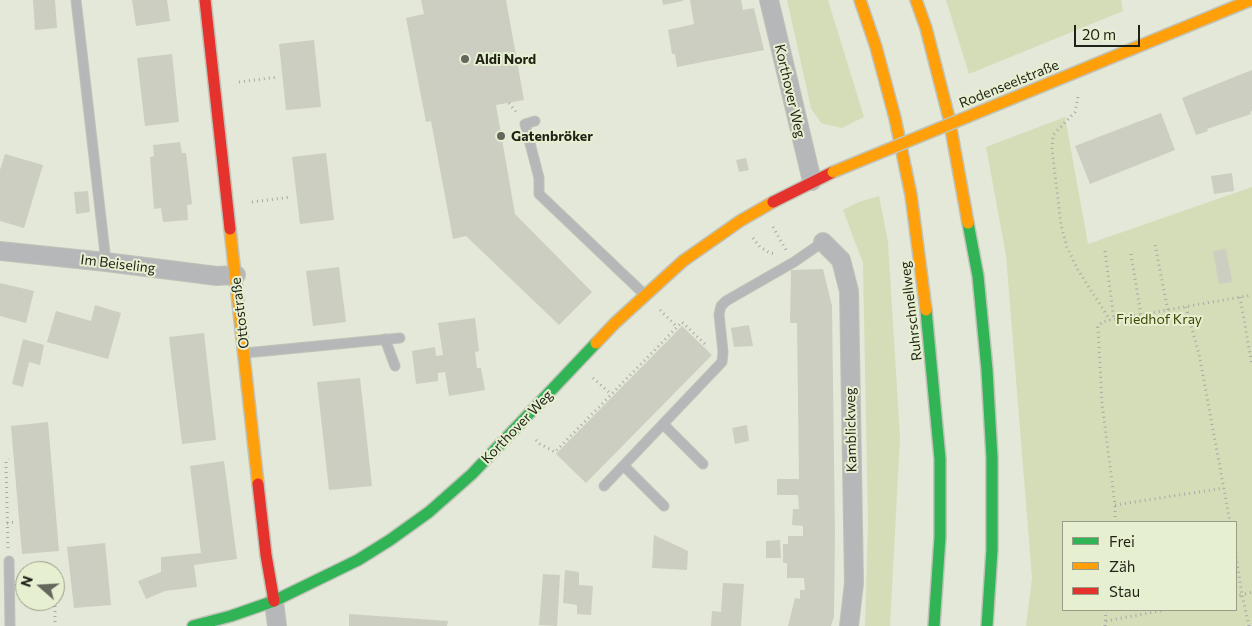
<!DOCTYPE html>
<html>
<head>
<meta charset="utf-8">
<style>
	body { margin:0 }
	#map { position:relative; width:1252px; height:626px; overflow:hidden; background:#e4e8d8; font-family:Commissioner,sans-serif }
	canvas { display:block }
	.legend { position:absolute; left:1062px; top:521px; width:175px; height:90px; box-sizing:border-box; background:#e7efd1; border:1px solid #979d87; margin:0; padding:6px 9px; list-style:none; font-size:15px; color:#1f2217 }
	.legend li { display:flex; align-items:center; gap:10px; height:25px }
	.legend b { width:25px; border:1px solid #979d87 }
	.north { position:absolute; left:15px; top:561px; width:50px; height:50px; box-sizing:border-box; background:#e7efd1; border:1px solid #979d87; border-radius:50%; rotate:289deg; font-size:14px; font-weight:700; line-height:20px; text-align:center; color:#1f2217 }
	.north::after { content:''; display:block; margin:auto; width:18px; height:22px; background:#64675b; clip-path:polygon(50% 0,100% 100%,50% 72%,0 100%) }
	.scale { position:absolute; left:1074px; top:25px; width:66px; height:22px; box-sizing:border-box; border:2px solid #1f2217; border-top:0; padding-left:6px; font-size:15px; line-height:18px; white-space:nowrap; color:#1f2217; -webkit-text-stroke:4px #e7efd1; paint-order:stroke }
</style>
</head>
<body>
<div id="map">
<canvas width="1252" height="626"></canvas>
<ul class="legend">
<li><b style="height:6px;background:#30b455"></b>Frei</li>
<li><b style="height:6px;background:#ff9f0a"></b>Zäh</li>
<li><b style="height:6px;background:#e5322d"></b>Stau</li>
</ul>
<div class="north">N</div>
<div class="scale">20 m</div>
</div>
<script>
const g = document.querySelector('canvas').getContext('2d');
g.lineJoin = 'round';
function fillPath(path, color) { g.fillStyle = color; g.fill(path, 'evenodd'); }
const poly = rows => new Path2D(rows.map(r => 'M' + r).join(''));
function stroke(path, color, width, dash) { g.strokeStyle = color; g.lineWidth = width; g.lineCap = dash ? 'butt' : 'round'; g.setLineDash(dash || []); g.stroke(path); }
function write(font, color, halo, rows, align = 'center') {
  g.font = font + ' Commissioner,sans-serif'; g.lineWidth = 4; g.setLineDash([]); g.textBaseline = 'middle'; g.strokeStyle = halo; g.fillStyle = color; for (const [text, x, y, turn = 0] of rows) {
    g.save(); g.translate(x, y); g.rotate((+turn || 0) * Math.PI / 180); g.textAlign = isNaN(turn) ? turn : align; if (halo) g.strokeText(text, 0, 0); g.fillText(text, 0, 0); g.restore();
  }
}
const green = poly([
	[787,0,828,0,864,117,842,128,821,123,811,108],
	[946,0,1121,0,1123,11,969,74],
	[1065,117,1088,244,1252,187,1252,626,1026,626,1032,578,1006,255,986,147],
	[1063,522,1236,522,1236,610,1063,610],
	[879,196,888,242,900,438,890,626,865,626,868,524,863,263,843,210,859,202]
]);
const building = poly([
	[33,0,55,0,57,28,35,30],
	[132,0,167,0,170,21,136,26],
	[421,0,506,0,524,100,496,105,515,214,592,292,559,325,466,236,453,239,431,121,426,122,406,18,424,14],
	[662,0,683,0,683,1,663,5],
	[690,0,741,0,743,10,754,8,764,50,677,67,675,54,672,54,668,30,694,24],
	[314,40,321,107,286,110,279,44],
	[172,54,179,122,145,126,137,58],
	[1252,70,1252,111,1250,112,1251,114,1207,129,1208,131,1196,135,1182,98],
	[1161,113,1175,150,1090,184,1075,146],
	[180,142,182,153,186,153,192,204,187,205,188,220,163,222,161,208,154,209,150,157,154,156,153,145],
	[326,153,334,220,300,224,292,157],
	[5,154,43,165,24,228,0,221,0,170],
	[746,158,749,170,739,172,736,160],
	[1232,173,1234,191,1214,194,1211,176],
	[88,191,90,212,76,214,74,192],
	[1226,249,1232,282,1219,284,1213,251],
	[339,267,346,322,313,326,306,271],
	[823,269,832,306,835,535,834,617,831,626,788,626,795,598,800,599,800,590,805,590,804,578,787,578,787,563,783,563,783,544,788,544,788,536,803,536,803,526,792,525,793,509,799,509,798,495,777,495,777,479,799,479,797,323,790,323,791,270],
	[0,283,34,291,26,323,0,316],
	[95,305,121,313,108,359,47,342,56,311,91,321],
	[475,318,479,351,475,352,477,368,481,368,485,390,449,396,445,372,438,373,438,381,416,384,412,351,435,347,436,356,443,355,438,323],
	[749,325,753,346,734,347,731,328],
	[682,326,712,355,586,483,556,454],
	[204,333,216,440,182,444,169,337],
	[23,339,44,345,40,365,29,362,23,387,12,384],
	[360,378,372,486,329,490,317,382],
	[48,422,59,551,22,554,11,426],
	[747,425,749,441,735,444,732,428],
	[224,461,237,559,194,565,197,587,165,591,146,599,138,581,161,572,161,557,201,553,190,466],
	[654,535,688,551,687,570,652,568],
	[780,540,781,558,766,558,766,541],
	[105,543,111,605,74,608,67,547],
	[565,570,579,572,579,585,593,586,591,615,577,614,577,605,563,603],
	[543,574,560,575,557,626,539,625],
	[723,583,744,584,741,626,711,626,712,611,721,612],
	[349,614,448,621,447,626,349,626]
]);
const path = poly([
	[239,82,278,77],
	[1078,97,1075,112,1053,135,1052,149,1061,225,1067,247,1078,270,1110,320],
	[509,103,516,112],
	[501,136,512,134],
	[252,202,291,197],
	[773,227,786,250],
	[753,238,760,247,770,253,776,254],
	[1155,245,1168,311],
	[1105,251,1114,320],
	[1131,254,1141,315],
	[1240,297,1252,365],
	[1186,307,1199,354,1230,522],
	[660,310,677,327],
	[593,378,611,394],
	[536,440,540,444,555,452,682,322,707,346],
	[1115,505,1224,488],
	[1115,522,1115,505,1102,403,1098,327,1102,322,1110,320,1252,295],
	[7,523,16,522],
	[8,548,6,462,9,459],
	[1236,557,1242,595,1236,596],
	[55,601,55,626],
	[55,601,60,586,63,582,67,581],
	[1106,621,1164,610],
	[1105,626,1106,610],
	[1249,626,1242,595,1252,592]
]);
const lane = poly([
	[76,0,106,262],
	[535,121,525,124,539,178,539,194,645,295],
	[385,339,395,366],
	[245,353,400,338],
	[663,424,703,464],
	[624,466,664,506],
	[604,486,722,362,723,352,719,314,721,306,726,301,794,262,823,242],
	[9,561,10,626]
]);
const street = poly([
	[769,0,812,181],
	[823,242,841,260,849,291,854,583,849,626],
	[0,251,106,262,217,276,236,275],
	[274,601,277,626]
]);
const fast = poly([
	[968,223,978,276,987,370,992,458,992,550,987,626],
	[926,310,940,459,940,537,934,626],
	[193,626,231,616,274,601,358,560,390,540,429,512,472,474,596,343]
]);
const slow = poly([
	[860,0,876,47,895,118,911,195,926,310],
	[916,0,926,28,949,118,968,223],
	[1001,103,1251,0],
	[230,229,258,484],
	[596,343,615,323,683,261,740,221,773,202]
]);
const jam = poly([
	[205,0,230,229],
	[773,202,833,172],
	[258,484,266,555,274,601]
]);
const slowBridge = poly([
	[833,172,1001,103]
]);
const markers = [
	[465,59,5,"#64675b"],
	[501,136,5,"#64675b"]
];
const poiNames = [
	["Aldi Nord",475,59],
	["Gatenbröker",511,136]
];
const streetNames = [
	["Rodenseelstraße",1009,84,-22],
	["Korthover Weg",790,91,77],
	["Im Beiseling",118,264,7],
	["Ruhrschnellweg",911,311,-97],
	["Ottostraße",240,313,-97],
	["Korthover Weg",517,427,-46],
	["Kamblickweg",851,430,-91]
];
const parkNames = [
	["Friedhof Kray",1159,319]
];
fillPath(green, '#d4ddb8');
fillPath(building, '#cbcec1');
stroke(lane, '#c0c3b7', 11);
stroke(street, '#c0c3b7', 20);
stroke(fast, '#c0c3b7', 14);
stroke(slow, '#c0c3b7', 14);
stroke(jam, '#c0c3b7', 14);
stroke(path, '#a8a8a6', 3, [1, 4]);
stroke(lane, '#b6b7b8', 9);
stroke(street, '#b6b7b8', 18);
stroke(fast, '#30b455', 11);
stroke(slow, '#ff9f0a', 11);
stroke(jam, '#e5322d', 11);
stroke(slowBridge, '#c0c3b7', 14, []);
stroke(slowBridge, '#ff9f0a', 11);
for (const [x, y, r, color] of markers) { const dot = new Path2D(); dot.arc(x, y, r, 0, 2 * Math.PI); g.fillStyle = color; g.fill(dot); stroke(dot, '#e7efd1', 2); }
write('bold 14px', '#1f2217', '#e7efd1', poiNames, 'left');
write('14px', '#1f2217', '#e7efd1', streetNames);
write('14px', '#3e4903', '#e7efd1', parkNames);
</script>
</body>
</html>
